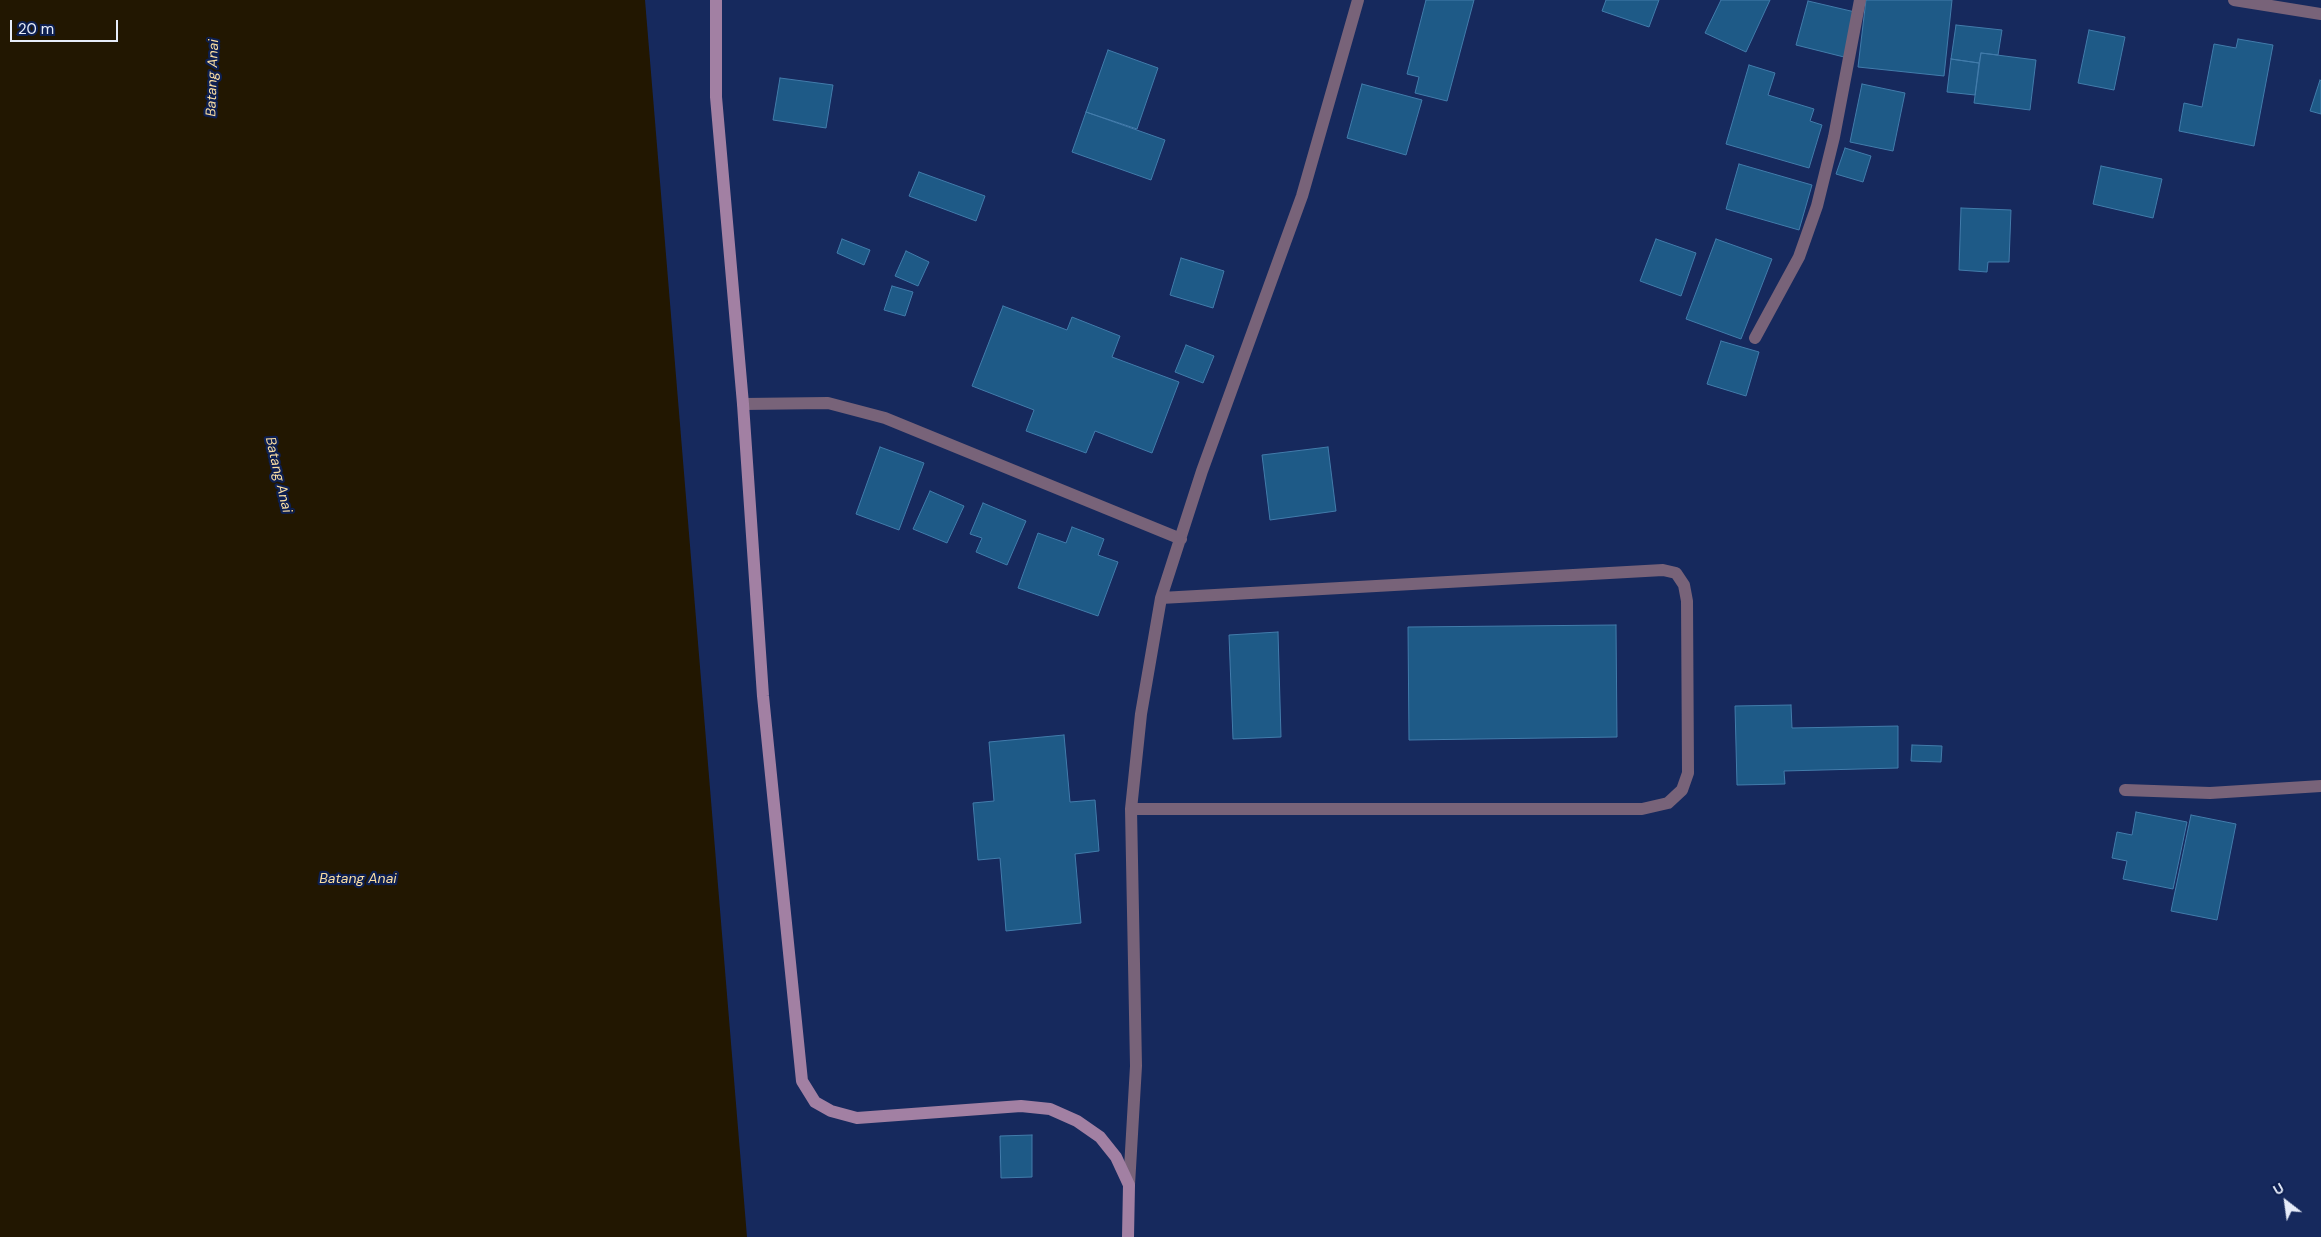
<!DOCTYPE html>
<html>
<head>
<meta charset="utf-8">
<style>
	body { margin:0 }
	#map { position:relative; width:2321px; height:1237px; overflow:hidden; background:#16295d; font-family:"DM Sans",sans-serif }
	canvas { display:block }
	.north { position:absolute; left:2261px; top:1177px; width:50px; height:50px; -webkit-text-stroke:4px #0d1f51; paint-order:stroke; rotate:330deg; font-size:14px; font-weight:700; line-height:20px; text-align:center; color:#e6ecf9 }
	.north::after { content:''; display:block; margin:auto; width:18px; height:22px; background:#e6ecf9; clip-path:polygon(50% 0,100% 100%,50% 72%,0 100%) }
	.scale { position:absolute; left:10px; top:20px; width:108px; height:22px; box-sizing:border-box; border:2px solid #e6ecf9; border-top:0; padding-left:6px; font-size:15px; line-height:18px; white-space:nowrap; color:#e6ecf9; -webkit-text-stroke:4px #0d1f51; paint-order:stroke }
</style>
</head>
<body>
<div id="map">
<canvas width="2321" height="1237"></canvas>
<div class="north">U</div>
<div class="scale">20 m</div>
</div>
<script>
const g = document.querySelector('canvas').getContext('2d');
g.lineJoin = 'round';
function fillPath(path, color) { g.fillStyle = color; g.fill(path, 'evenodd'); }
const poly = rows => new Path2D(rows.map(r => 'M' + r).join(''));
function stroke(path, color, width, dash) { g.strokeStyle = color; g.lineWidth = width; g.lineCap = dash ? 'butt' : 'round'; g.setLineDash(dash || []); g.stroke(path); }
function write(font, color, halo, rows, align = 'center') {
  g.font = font + ' "DM Sans",sans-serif'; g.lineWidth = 4.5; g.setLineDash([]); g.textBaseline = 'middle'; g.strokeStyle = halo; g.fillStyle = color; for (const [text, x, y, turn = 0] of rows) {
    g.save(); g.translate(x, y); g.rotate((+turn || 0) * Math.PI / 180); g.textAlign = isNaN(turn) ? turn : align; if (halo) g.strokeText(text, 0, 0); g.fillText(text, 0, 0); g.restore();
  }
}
const water = poly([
	[0,0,645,0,747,1237,0,1237]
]);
const building = poly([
	[1426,0,1474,0,1447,101,1415,93,1419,77,1407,74,1426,0],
	[1606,0,1659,0,1649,27,1602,11,1606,0],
	[1721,0,1770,0,1746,52,1705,33,1721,0],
	[1866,0,1952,0,1944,76,1858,67,1866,0],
	[1808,1,1855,12,1844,57,1796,45,1808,1],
	[1956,25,2002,30,1998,55,1981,53,1979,63,1951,59,1956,25],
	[2089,30,2125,37,2114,90,2078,83,2089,30],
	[2238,39,2273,45,2254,146,2179,131,2184,103,2202,107,2214,44,2236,48,2238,39],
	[1108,50,1158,68,1137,129,1086,112,1108,50],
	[1981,53,2036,60,2030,110,1974,103,1981,53],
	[1951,59,1979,63,1975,95,1947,92,1951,59],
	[1749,65,1775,73,1768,95,1814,109,1810,121,1822,125,1809,168,1726,144,1749,65],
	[780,78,833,85,826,128,773,120,780,78],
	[2320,80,2321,81,2321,114,2310,111,2320,80],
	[1362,84,1422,100,1406,155,1347,138,1362,84],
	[1862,84,1905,93,1893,151,1850,142,1862,84],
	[1086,112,1165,140,1151,180,1072,152,1086,112],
	[1845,148,1871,156,1863,182,1836,174,1845,148],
	[1739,164,1812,185,1799,230,1726,209,1739,164],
	[2101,166,2162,179,2153,218,2093,204,2101,166],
	[919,172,985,196,976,221,909,196,919,172],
	[1961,208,2011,210,2009,262,1988,262,1987,272,1959,270,1961,208],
	[842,239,870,250,864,265,837,253,842,239],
	[1656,239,1696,253,1681,296,1640,281,1656,239],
	[1716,239,1772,259,1741,339,1686,319,1716,239],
	[906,251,929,262,918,286,895,276,906,251],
	[1181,258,1224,271,1213,308,1170,295,1181,258],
	[892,286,913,292,905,316,884,310,892,286],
	[1003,306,1067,330,1072,317,1120,336,1112,357,1179,382,1152,453,1095,431,1086,453,1026,431,1034,410,972,386,1003,306],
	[1721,341,1759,352,1746,396,1707,384,1721,341],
	[1186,345,1214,356,1203,383,1175,372,1186,345],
	[880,447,924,463,899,530,856,514,880,447],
	[1328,447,1336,511,1270,520,1262,455,1328,447],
	[930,491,964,506,947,543,913,529,930,491],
	[983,503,1026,521,1007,565,976,552,982,538,970,534,983,503],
	[1072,527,1104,539,1098,555,1118,562,1098,616,1018,588,1038,533,1066,543,1072,527],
	[1616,625,1617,737,1409,740,1408,627,1616,625],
	[1278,632,1281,737,1233,739,1229,635,1278,632],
	[1791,705,1792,728,1898,726,1898,768,1784,771,1785,784,1737,785,1735,706,1791,705],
	[1064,735,1070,802,1095,800,1099,851,1075,854,1081,923,1006,931,1000,858,978,860,973,803,994,801,989,742,1064,735],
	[1912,745,1942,746,1941,762,1911,761,1912,745],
	[2136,812,2187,822,2173,889,2123,879,2127,861,2112,858,2117,832,2132,835,2136,812],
	[2191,815,2236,824,2217,920,2171,911,2191,815],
	[1032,1135,1032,1177,1001,1178,1000,1136,1032,1135]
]);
const street = poly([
	[2234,0,2321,14],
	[1755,338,1799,257,1817,206,1834,137,1860,0],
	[743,404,828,403,885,418,1181,539],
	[2125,790,2210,793,2321,786],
	[1131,809,1642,809,1668,803,1682,790,1688,773,1687,601,1684,585,1676,573,1663,570,1161,598],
	[1129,1185,1136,1066,1131,809,1141,714,1161,598,1202,471,1302,196,1358,0]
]);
const secondary = poly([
	[716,0,716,97,743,404,763,696,802,1081,815,1102,831,1111,857,1118,1021,1106,1050,1109,1077,1121,1100,1137,1116,1157,1129,1185,1128,1237]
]);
const waterNames = [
	["Batang Anai",213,78,-88],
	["Batang Anai",278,475,77],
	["Batang Anai",358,879]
];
fillPath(water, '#221701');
fillPath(building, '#1e5a87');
stroke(building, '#427cab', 1);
stroke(street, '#786379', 12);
stroke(secondary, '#a280a3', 12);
write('italic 14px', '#f9dda2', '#0d1f51', waterNames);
</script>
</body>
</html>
